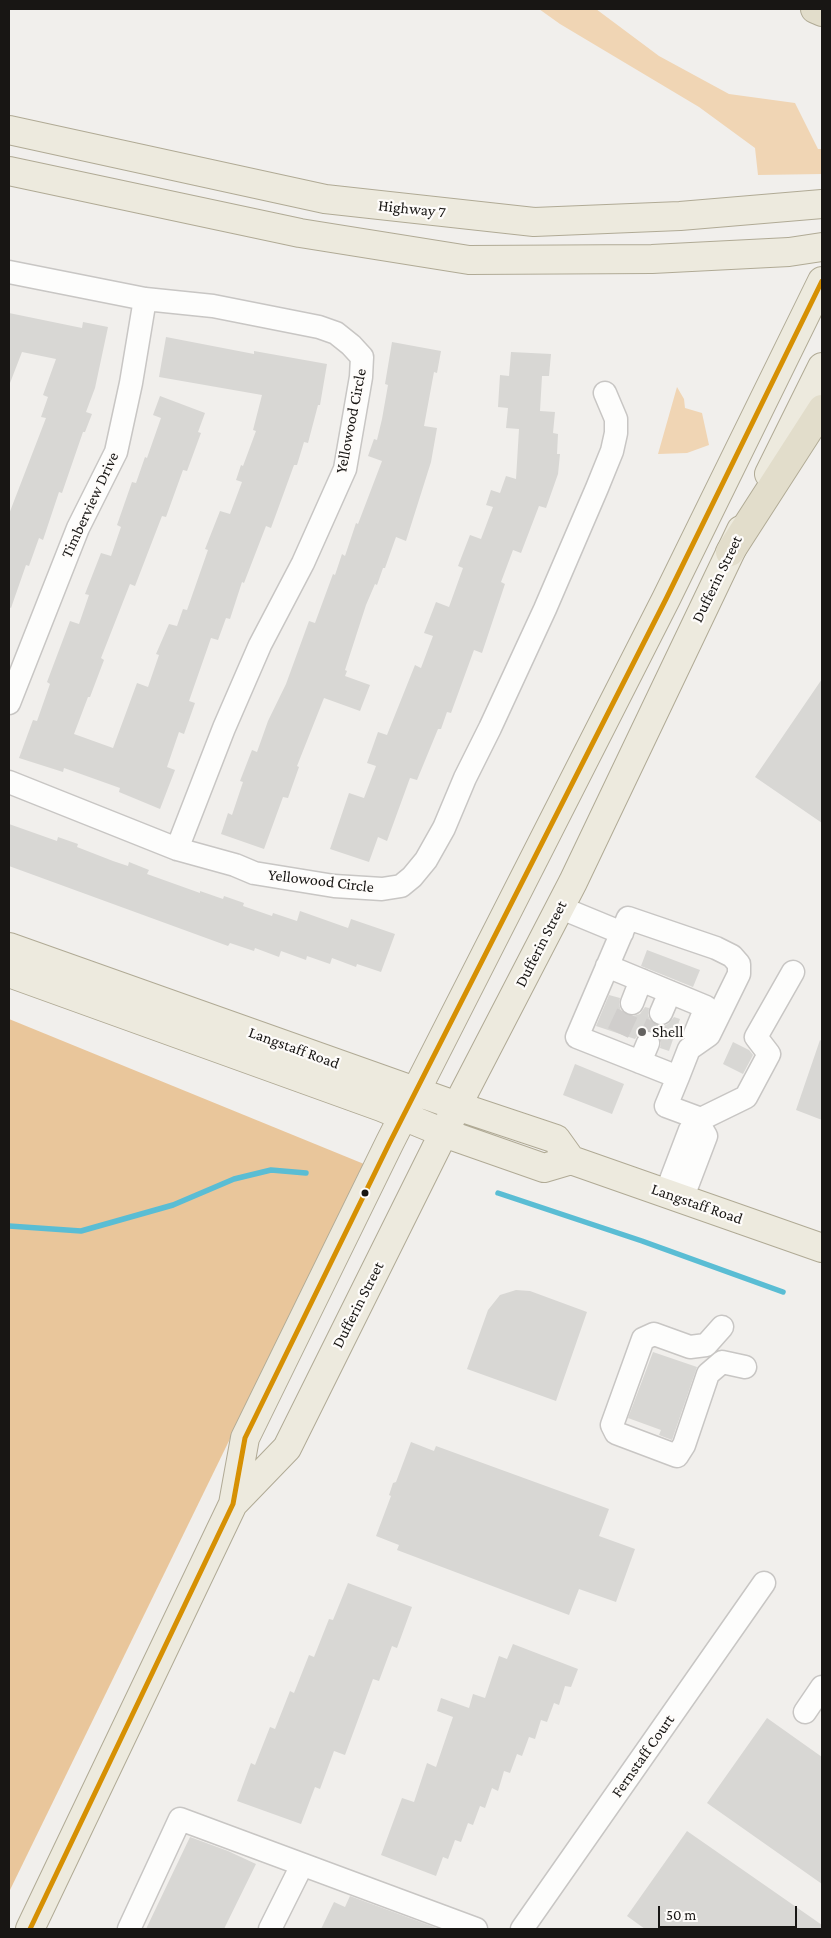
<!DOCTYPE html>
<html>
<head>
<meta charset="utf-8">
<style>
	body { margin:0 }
	#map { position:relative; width:831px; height:1938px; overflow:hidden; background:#f1efec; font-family:"Crimson Pro",serif }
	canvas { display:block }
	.frame { position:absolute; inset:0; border:10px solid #181614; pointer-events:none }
	.scale { position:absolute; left:658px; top:1906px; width:139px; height:22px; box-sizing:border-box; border:2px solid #181614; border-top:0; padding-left:6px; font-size:15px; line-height:18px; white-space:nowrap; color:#181614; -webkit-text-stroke:4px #fefcfa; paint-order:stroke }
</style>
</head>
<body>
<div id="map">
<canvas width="831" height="1938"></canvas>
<div class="frame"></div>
<div class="scale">50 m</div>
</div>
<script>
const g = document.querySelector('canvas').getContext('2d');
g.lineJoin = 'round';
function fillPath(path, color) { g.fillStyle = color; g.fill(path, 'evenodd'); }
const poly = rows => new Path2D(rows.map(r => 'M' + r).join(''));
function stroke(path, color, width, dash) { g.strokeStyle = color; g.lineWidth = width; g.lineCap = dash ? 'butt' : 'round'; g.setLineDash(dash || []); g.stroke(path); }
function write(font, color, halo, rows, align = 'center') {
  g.font = font + ' "Crimson Pro",serif'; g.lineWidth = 4.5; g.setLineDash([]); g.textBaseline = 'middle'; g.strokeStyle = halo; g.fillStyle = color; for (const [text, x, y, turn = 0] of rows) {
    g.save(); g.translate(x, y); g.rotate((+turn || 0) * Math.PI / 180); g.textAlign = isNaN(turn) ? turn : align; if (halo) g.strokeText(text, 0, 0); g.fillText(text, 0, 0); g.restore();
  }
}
const green = poly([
	[539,9,596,9,659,56,729,94,795,103,818,149,822,149,822,174,758,175,755,148,699,107,560,24],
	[677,387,684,399,685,408,702,413,709,445,687,453,658,454]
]);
const forest = poly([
	[9,1019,364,1164,9,1892]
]);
const stream = poly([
	[498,1193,642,1241,783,1292],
	[9,1226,81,1231,173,1205,234,1179,271,1170,306,1173]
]);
const building = poly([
	[9,313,82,328,83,322,108,327,95,388,86,412,92,414,85,432,83,432,62,493,59,492,43,540,39,538,29,566,26,565,11,608,9,607,9,514,46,418,41,417,48,397,43,395,56,359,22,352,10,383,9,383],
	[166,337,254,354,254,351,327,364,320,405,318,405,308,443,304,442,297,465,294,465,271,528,266,526,244,583,242,582,230,619,226,618,218,640,211,638,189,701,195,703,184,734,179,732,167,767,175,770,160,809,119,792,120,788,64,768,63,772,19,758,33,720,37,721,50,684,47,682,70,621,79,624,89,595,85,594,101,553,111,556,121,527,117,525,125,502,132,482,136,483,145,457,147,458,161,418,153,415,160,396,205,413,198,432,201,433,187,471,183,470,166,517,162,516,135,586,130,584,101,658,104,660,90,697,88,697,74,734,113,748,137,683,148,687,159,655,156,654,169,624,177,626,183,609,187,610,208,550,205,549,220,511,230,514,242,482,236,480,241,465,243,466,256,431,253,430,262,395,159,377],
	[392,342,441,351,437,373,434,372,424,426,437,428,431,462,406,541,396,537,385,568,383,568,377,585,375,584,366,605,345,670,347,671,345,676,370,685,360,711,324,698,297,766,299,767,288,798,283,797,264,849,221,834,228,813,232,815,243,782,240,781,252,750,257,752,268,721,286,684,309,621,315,623,333,574,335,575,342,554,345,556,356,523,358,524,382,461,368,456,374,439,377,440,382,419,388,385,385,384],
	[511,352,551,354,549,376,542,376,540,411,555,412,553,433,558,434,557,454,560,454,558,474,546,508,539,506,521,553,513,550,501,582,505,584,482,653,474,650,451,713,447,712,441,729,438,729,417,780,410,778,387,841,378,837,369,862,330,849,349,793,364,798,376,766,367,763,378,732,387,735,415,665,421,668,433,636,424,633,436,602,449,607,463,568,458,566,470,535,481,539,493,507,486,505,491,490,500,493,506,476,516,479,519,429,506,428,508,408,498,407,500,375,509,376],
	[822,679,822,823,755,777],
	[9,824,57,841,58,837,78,844,77,847,113,861,128,866,129,862,149,870,147,874,200,893,200,891,223,899,224,896,244,903,243,906,272,916,273,913,297,921,300,911,348,928,351,919,395,934,381,972,357,964,356,967,332,958,330,964,307,956,306,960,281,951,279,957,255,948,254,951,230,943,228,946,9,866],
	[647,950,700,970,693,987,641,966],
	[609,995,620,998,619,1004,621,1011,628,1015,633,1016,640,1014,645,1007,649,1008,648,1015,650,1020,656,1025,663,1026,668,1024,674,1017,680,1019,669,1051,660,1048,661,1042,659,1036,653,1031,647,1030,640,1032,635,1039,596,1026],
	[820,1040,822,1041,822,1120,796,1110],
	[733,1042,749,1050,753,1055,743,1074,723,1064],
	[575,1064,624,1084,612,1114,563,1095],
	[516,1290,530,1291,587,1312,556,1401,467,1369,488,1310,500,1295],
	[653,1352,697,1367,672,1440,659,1435,661,1430,628,1418],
	[411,1442,434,1451,436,1446,609,1509,599,1536,635,1549,616,1602,579,1589,569,1615,397,1550,399,1545,376,1536,391,1496,389,1495,393,1483,396,1482],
	[348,1583,412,1607,397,1648,392,1646,379,1681,373,1679,345,1755,334,1751,320,1789,315,1787,301,1824,237,1801,251,1763,255,1765,270,1727,275,1729,290,1691,294,1693,309,1655,314,1657,329,1619,333,1620],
	[513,1644,578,1669,571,1687,565,1686,559,1705,554,1703,547,1722,541,1720,535,1739,529,1737,522,1756,517,1754,510,1773,504,1771,498,1791,492,1788,485,1808,480,1806,473,1825,468,1823,461,1842,455,1840,448,1859,443,1857,436,1876,381,1855,402,1798,414,1802,427,1763,436,1767,453,1717,437,1711,441,1698,469,1708,473,1694,485,1698,499,1656,507,1659],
	[767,1718,822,1757,822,1884,707,1803],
	[687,1831,822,1925,822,1929,645,1929,627,1916],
	[190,1837,228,1851,256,1864,224,1929,146,1929],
	[350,1896,434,1927,438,1929,321,1929,334,1902,345,1907]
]);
const minorTunnel = poly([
	[618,1033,632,1003],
	[648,1043,661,1013]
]);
const minor = poly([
	[9,272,145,299,213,306,319,327,336,333,351,345,362,357,361,377,345,469,303,563,260,645,224,728,177,849],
	[9,703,78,528,116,452,131,383,145,299],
	[9,782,177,849,235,865,254,873,334,886,382,889,401,886,412,877,426,860,444,828,465,778,490,728,545,609,597,488,612,451,616,433,616,419,605,393],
	[559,907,622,933],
	[607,966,706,1007,695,1034],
	[632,1003,641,980],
	[661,1013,670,992],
	[640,1062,648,1043],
	[678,1077,577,1037,628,918,716,948,732,956,739,964,739,974,709,1035,689,1049,678,1077,666,1106,701,1119],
	[666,1193,690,1130,699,1124,701,1119,746,1097,769,1054,756,1037,793,972],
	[682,1199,706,1136,699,1124],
	[722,1327,706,1345,690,1347,654,1334,643,1339,612,1425,616,1433,677,1456,684,1445,708,1374,722,1362,745,1367],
	[805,1712,822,1687],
	[129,1929,180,1819,476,1929],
	[270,1929,302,1865],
	[522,1929,764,1583]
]);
const major = poly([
	[9,130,325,199,534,222,680,216,822,204],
	[9,171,300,233,469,260,652,259,789,252,822,247],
	[769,474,822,367],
	[9,947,457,1106,556,1139,571,1160,822,1248],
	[9,973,381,1107,444,1133,544,1168,571,1160],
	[233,1504,287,1448,457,1106,573,882,741,530],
	[30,1929,233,1504,245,1438,390,1142,666,599,822,281]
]);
const highway = poly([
	[815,9,822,12],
	[730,552,822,409]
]);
const bus1 = poly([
	[30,1929,233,1504,245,1438,390,1142,666,599,822,281]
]);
const markers = [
	[642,1032,5,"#646260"],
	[365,1193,4.5,"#181614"]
];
const streetNames = [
	["Highway 7",412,209,6],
	["Yellowood Circle",351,421,-79],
	["Timberview Drive",90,505,-65],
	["Dufferin Street",717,579,-64],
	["Yellowood Circle",321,881,7],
	["Dufferin Street",541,944,-63],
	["Langstaff Road",294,1048,20],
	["Langstaff Road",697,1204,19],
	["Dufferin Street",358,1305,-63],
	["Fernstaff Court",643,1756,-55]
];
const poiNames = [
	["Shell",652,1032]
];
fillPath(green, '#f0d5b4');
fillPath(forest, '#e9c69b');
stroke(stream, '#5abdd4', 5.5);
fillPath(building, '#d8d7d4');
stroke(minorTunnel, '#d0cecc', 22, [22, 11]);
stroke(minor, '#c8c6c4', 25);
stroke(major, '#b0aa95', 30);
stroke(highway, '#b0aa95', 30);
stroke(minor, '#fdfdfc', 22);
stroke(major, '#edeade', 28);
stroke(highway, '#e2ddcb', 28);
stroke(bus1, '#d69003', 5);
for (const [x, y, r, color] of markers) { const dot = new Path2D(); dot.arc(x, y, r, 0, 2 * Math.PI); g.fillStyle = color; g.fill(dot); stroke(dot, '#fefcfa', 2); }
write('16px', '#181614', '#fefcfa', streetNames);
write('16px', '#181614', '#fefcfa', poiNames, 'left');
</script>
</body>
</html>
